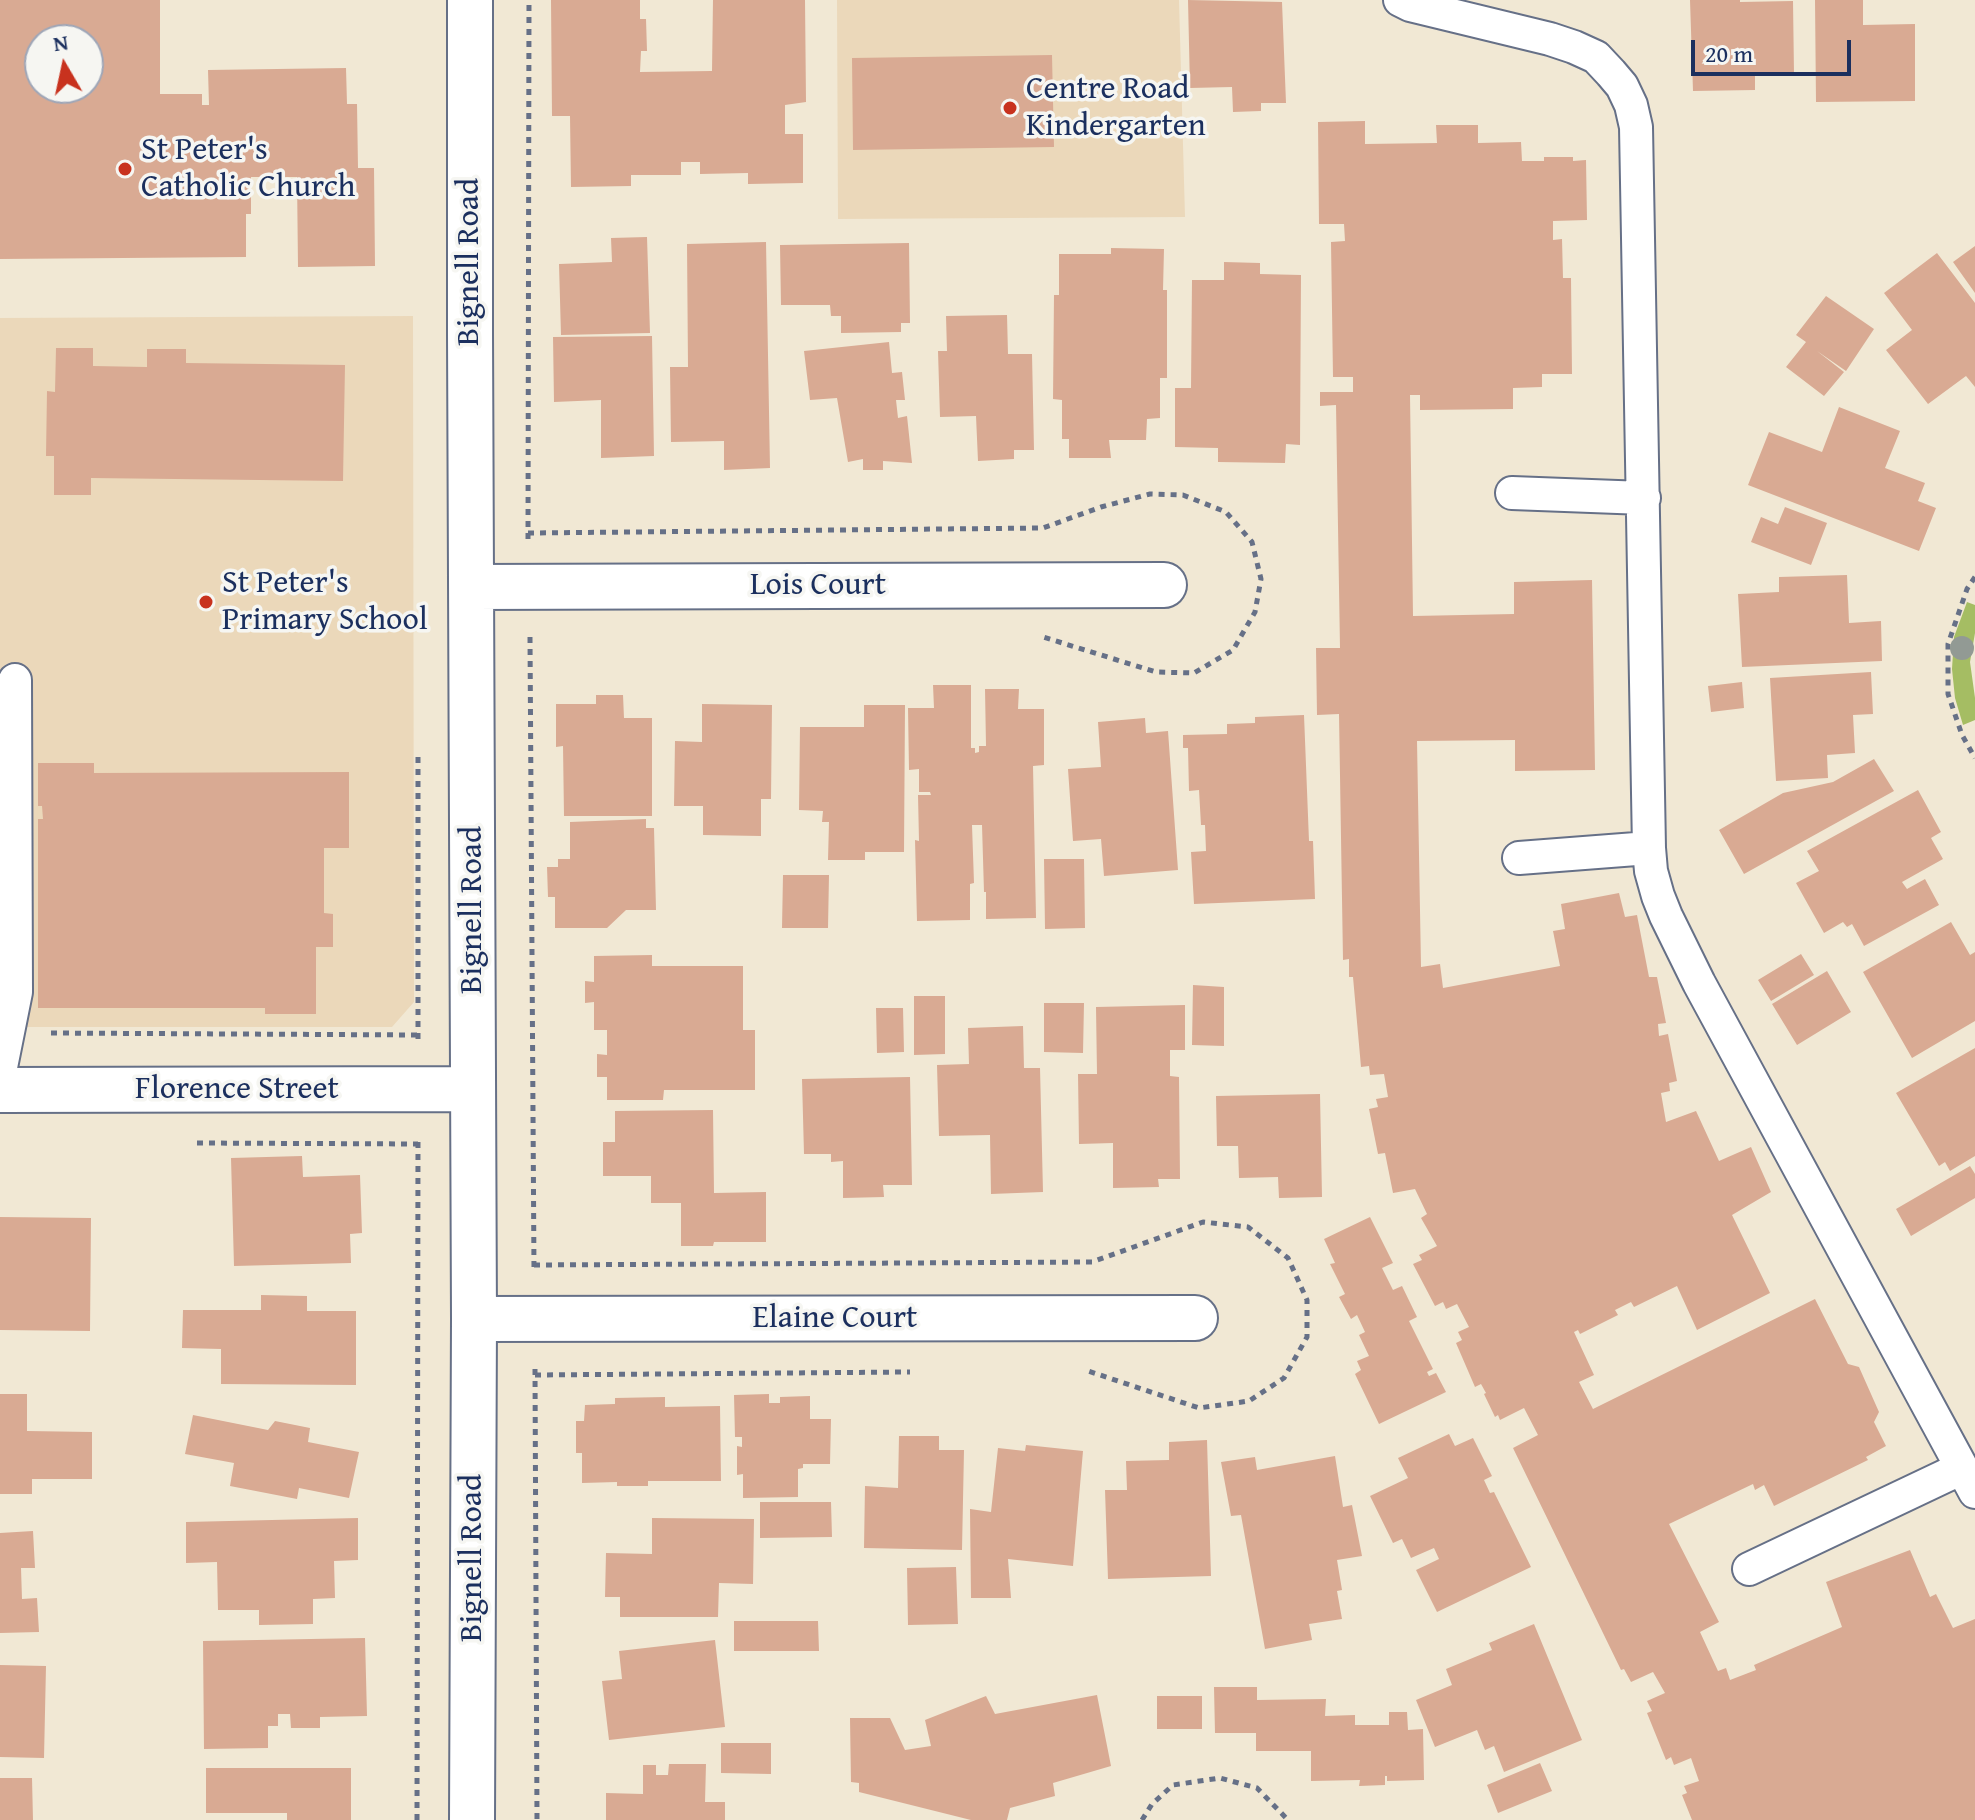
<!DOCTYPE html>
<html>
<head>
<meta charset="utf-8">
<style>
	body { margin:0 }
	#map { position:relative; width:1975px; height:1820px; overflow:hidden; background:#f1e8d4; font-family:"Gentium Book Plus",serif }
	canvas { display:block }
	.north { position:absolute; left:24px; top:24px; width:80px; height:80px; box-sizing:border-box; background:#f6f6f2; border:2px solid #9ea6b7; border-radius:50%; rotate:351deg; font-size:22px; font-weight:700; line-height:32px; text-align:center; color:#1b2f5e }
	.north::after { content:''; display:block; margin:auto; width:28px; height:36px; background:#c8321e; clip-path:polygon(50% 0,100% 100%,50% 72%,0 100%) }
	.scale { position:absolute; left:1691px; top:40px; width:160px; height:36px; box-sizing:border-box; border:4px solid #1b2f5e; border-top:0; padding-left:10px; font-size:24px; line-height:28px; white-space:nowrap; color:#1b2f5e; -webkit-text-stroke:6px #f6f6f2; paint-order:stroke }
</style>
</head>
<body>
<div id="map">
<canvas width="1975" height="1820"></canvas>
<div class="north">N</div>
<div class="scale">20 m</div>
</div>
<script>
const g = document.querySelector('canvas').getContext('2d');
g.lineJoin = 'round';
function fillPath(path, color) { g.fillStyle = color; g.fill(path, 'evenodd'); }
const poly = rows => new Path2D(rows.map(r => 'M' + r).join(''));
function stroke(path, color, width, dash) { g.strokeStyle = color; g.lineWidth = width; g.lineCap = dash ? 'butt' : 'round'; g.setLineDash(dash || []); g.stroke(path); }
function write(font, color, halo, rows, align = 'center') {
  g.font = font + ' "Gentium Book Plus",serif'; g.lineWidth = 7; g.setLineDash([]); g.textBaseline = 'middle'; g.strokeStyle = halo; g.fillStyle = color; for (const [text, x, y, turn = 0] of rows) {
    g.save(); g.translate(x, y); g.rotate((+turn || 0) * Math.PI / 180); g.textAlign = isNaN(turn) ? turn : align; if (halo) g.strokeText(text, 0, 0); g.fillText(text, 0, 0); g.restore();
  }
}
const built = poly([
	[837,0,1179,0,1185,217,838,219],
	[413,316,414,1002,392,1027,0,1027,0,318]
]);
const green = poly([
	[1967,602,1975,605,1975,633,1970,662,1975,698,1975,720,1963,725,1955,698,1952,669,1954,637]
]);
const building = poly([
	[0,0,160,0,160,94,202,94,202,105,209,105,208,70,346,68,347,104,357,104,358,168,374,168,375,266,298,267,297,177,251,177,251,214,246,214,246,257,0,259],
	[40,40,88,40,88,88,40,88],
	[551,0,640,0,640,19,646,19,647,51,641,51,640,72,712,71,713,0,805,0,806,102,785,105,785,134,803,134,803,183,748,184,748,173,700,174,700,162,681,162,681,175,631,175,631,186,571,187,570,116,552,116],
	[1188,0,1282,2,1286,103,1261,103,1261,111,1233,112,1232,87,1190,88],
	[1690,0,1740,0,1740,2,1793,1,1794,74,1755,75,1755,90,1693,91],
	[1815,0,1863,0,1863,25,1915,24,1915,101,1816,102],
	[1052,55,1054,147,853,150,852,58],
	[1365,121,1365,144,1437,143,1436,125,1478,125,1478,143,1521,142,1522,161,1544,161,1544,157,1573,157,1573,161,1586,160,1587,220,1553,221,1553,240,1562,239,1563,278,1571,278,1572,374,1542,374,1542,387,1513,388,1513,409,1420,410,1420,395,1410,395,1413,616,1514,614,1514,582,1592,580,1595,770,1515,771,1515,740,1417,741,1421,967,1440,964,1443,988,1560,966,1553,931,1565,929,1561,904,1619,893,1625,917,1637,915,1649,977,1657,977,1666,1023,1658,1024,1659,1036,1668,1034,1677,1081,1669,1083,1670,1091,1661,1093,1666,1122,1696,1111,1719,1161,1751,1147,1771,1192,1732,1215,1770,1293,1697,1330,1677,1286,1634,1307,1631,1302,1615,1310,1618,1315,1580,1334,1578,1330,1574,1332,1594,1375,1579,1382,1593,1409,1815,1299,1848,1364,1859,1367,1879,1412,1874,1422,1886,1446,1866,1457,1868,1460,1774,1506,1764,1485,1755,1490,1753,1484,1669,1524,1719,1622,1700,1632,1718,1671,1726,1668,1730,1680,1756,1670,1754,1665,1842,1627,1826,1582,1910,1550,1930,1597,1936,1594,1953,1628,1975,1619,1975,1820,1692,1820,1682,1795,1687,1793,1684,1786,1699,1781,1691,1758,1674,1765,1671,1757,1666,1760,1647,1713,1652,1711,1647,1701,1665,1693,1653,1672,1631,1682,1624,1669,1621,1670,1513,1448,1538,1435,1524,1408,1500,1420,1498,1415,1495,1417,1484,1394,1486,1393,1481,1384,1475,1387,1456,1343,1462,1340,1458,1332,1469,1327,1457,1304,1446,1309,1443,1302,1435,1306,1413,1264,1422,1260,1419,1255,1437,1246,1421,1218,1427,1214,1415,1189,1393,1193,1385,1153,1378,1154,1369,1109,1378,1107,1376,1099,1388,1097,1384,1074,1370,1075,1369,1066,1361,1067,1353,977,1349,977,1349,959,1343,960,1339,714,1317,715,1316,648,1340,648,1336,405,1320,406,1320,392,1353,392,1353,377,1333,377,1331,242,1345,241,1344,224,1319,224,1318,122],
	[647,237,650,333,561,335,559,264,612,262,611,238],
	[766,242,770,468,724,470,724,441,671,442,670,367,688,367,687,244],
	[909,243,910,323,901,323,901,332,841,333,841,316,831,316,830,305,781,305,780,245],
	[1975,246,1975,293,1953,262],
	[1111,248,1164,249,1163,290,1167,290,1167,378,1160,378,1160,418,1147,419,1146,440,1109,440,1111,458,1069,458,1069,439,1062,439,1062,400,1053,399,1054,295,1059,295,1059,254,1111,254],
	[1937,253,1975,303,1975,387,1966,376,1928,404,1886,350,1912,330,1884,293],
	[1224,262,1260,263,1260,274,1301,275,1300,445,1286,444,1285,463,1218,462,1218,448,1175,447,1175,388,1191,388,1192,280,1224,280],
	[1826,296,1874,329,1846,371,1817,351,1844,372,1824,396,1786,367,1806,342,1796,335],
	[1007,315,1008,354,1032,354,1034,450,1014,450,1014,459,978,461,976,416,940,417,938,351,947,351,946,316],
	[652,336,654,456,601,458,601,400,554,402,553,337],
	[889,342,892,373,902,372,905,400,896,400,898,418,907,416,912,463,883,461,883,470,863,470,863,459,848,462,837,398,810,400,804,351],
	[56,348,93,348,93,366,147,367,147,349,186,349,186,363,345,365,343,481,91,478,91,495,54,495,54,456,46,456,47,391,55,392],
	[1839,407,1900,431,1885,468,1925,483,1918,501,1936,508,1919,551,1748,485,1769,432,1822,452],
	[1785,507,1827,523,1811,565,1751,542,1761,517,1778,524],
	[1847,575,1849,623,1881,621,1882,661,1742,667,1738,594,1779,592,1779,577],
	[1871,672,1873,714,1853,715,1855,753,1827,755,1828,778,1776,781,1770,678],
	[1742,682,1744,708,1711,712,1708,686],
	[933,685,971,685,971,748,975,748,975,753,979,752,979,746,986,746,985,689,1019,689,1018,709,1044,709,1044,765,1033,766,1036,918,986,919,986,892,984,892,982,825,972,825,974,883,970,884,970,920,917,921,915,840,919,841,918,795,931,795,930,792,919,792,919,769,909,770,908,708,934,708],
	[596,695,623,695,624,718,652,718,652,816,564,816,563,746,556,747,556,704,596,704],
	[702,704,772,705,771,799,761,799,761,836,703,835,703,806,674,806,675,741,702,742],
	[864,705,905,705,904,852,865,852,865,860,828,860,829,822,822,822,823,811,799,810,800,727,864,727],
	[1304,715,1309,841,1313,841,1315,899,1194,904,1191,852,1206,851,1205,825,1201,825,1199,790,1189,791,1188,748,1183,748,1183,735,1227,734,1227,724,1255,723,1255,717],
	[1145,718,1146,733,1168,731,1178,870,1104,876,1101,839,1073,841,1068,769,1101,767,1098,722],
	[1874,759,1894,791,1744,874,1719,830,1783,793,1833,782],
	[38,763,94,763,94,773,349,772,349,848,324,848,324,913,333,914,333,947,316,947,316,1014,265,1014,265,1008,38,1008,38,819,43,819,42,806,38,806],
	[1918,790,1941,832,1931,838,1943,859,1902,882,1907,889,1925,879,1939,905,1864,946,1852,924,1847,927,1843,922,1824,933,1796,883,1819,871,1807,851],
	[646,819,646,828,654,828,656,910,626,910,607,928,555,928,555,897,548,897,547,867,558,867,558,859,570,859,570,822],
	[1044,859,1084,859,1085,928,1045,929],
	[783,875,829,875,828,928,782,928],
	[1951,922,1970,955,1975,952,1975,1021,1912,1058,1863,972],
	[1801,954,1814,975,1771,1001,1758,980],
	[652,955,652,966,743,966,743,1030,755,1030,755,1090,664,1090,663,1100,607,1100,607,1077,597,1077,597,1054,607,1055,607,1030,594,1030,594,1002,585,1003,585,981,594,982,594,956],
	[1827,971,1851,1012,1797,1045,1772,1004],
	[1193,985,1224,987,1224,1046,1192,1045],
	[914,996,945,996,945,1054,914,1055],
	[1044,1003,1084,1003,1083,1053,1044,1052],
	[1185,1005,1185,1050,1170,1050,1170,1076,1179,1077,1180,1179,1158,1179,1159,1187,1113,1188,1113,1143,1079,1144,1078,1074,1097,1074,1096,1007],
	[876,1008,903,1008,904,1052,877,1053],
	[1023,1026,1024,1068,1040,1068,1043,1192,991,1194,990,1135,939,1136,937,1065,969,1064,968,1028],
	[1975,1048,1975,1156,1950,1171,1945,1162,1939,1166,1896,1093],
	[910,1077,912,1185,883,1185,884,1197,843,1198,843,1161,831,1162,831,1154,804,1154,802,1079],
	[1320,1094,1322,1197,1279,1198,1278,1177,1239,1178,1238,1146,1217,1146,1216,1096],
	[713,1110,714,1193,766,1192,766,1242,714,1242,713,1246,681,1246,681,1203,651,1203,651,1176,603,1176,603,1142,615,1142,615,1111],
	[302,1156,303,1177,360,1175,362,1233,350,1234,351,1263,234,1266,231,1158],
	[1970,1166,1975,1174,1975,1198,1911,1236,1896,1209],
	[0,1217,91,1218,90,1331,0,1330],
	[1370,1217,1393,1263,1382,1268,1393,1290,1402,1286,1417,1317,1409,1321,1433,1369,1427,1372,1429,1376,1436,1373,1446,1392,1379,1424,1355,1374,1361,1370,1357,1361,1369,1356,1359,1335,1365,1332,1357,1315,1351,1319,1339,1297,1345,1294,1330,1264,1335,1263,1324,1239],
	[261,1295,307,1296,307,1311,356,1311,356,1385,221,1384,221,1349,182,1348,183,1310,261,1310],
	[0,1394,27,1394,27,1431,92,1432,92,1479,32,1479,32,1494,0,1494],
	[769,1394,769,1403,780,1403,780,1397,810,1396,810,1419,831,1419,830,1464,803,1464,803,1468,798,1469,798,1497,743,1498,743,1474,737,1475,737,1446,742,1447,742,1437,735,1437,734,1395],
	[665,1397,665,1407,720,1406,721,1481,648,1481,648,1486,617,1486,617,1482,582,1483,582,1453,576,1453,576,1421,584,1421,585,1405,615,1404,615,1398],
	[193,1415,268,1430,275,1421,310,1428,308,1442,359,1452,349,1498,299,1488,297,1499,230,1486,234,1463,185,1454],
	[1449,1434,1455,1446,1473,1438,1492,1476,1484,1480,1490,1493,1494,1492,1531,1567,1437,1612,1416,1570,1439,1559,1434,1548,1411,1558,1402,1539,1393,1543,1370,1496,1408,1478,1398,1458],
	[899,1436,939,1436,939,1450,964,1450,962,1550,864,1548,865,1486,898,1488],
	[1207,1440,1211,1576,1108,1579,1105,1490,1127,1490,1126,1461,1169,1460,1169,1442],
	[1026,1445,1083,1451,1073,1566,1008,1559,1011,1598,971,1598,970,1509,991,1512,998,1448,1025,1451],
	[1335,1456,1343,1507,1352,1505,1362,1556,1337,1560,1342,1590,1337,1591,1342,1619,1309,1624,1312,1640,1265,1649,1241,1515,1231,1516,1221,1462,1255,1457,1257,1470],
	[760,1502,831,1502,832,1537,760,1538],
	[358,1518,358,1560,334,1561,335,1598,313,1599,313,1624,259,1625,259,1610,218,1610,217,1562,186,1563,186,1522],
	[652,1518,754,1519,753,1584,719,1583,718,1617,620,1617,620,1597,605,1597,606,1553,652,1554],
	[33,1531,35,1568,21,1568,22,1599,37,1598,39,1632,0,1633,0,1533],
	[956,1567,958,1624,908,1625,907,1568],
	[734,1621,818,1621,819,1651,734,1651],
	[1534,1624,1582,1740,1504,1772,1494,1746,1485,1750,1477,1730,1435,1747,1416,1700,1452,1685,1446,1669,1492,1650,1489,1643],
	[365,1638,367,1716,320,1717,320,1728,291,1728,290,1714,278,1714,278,1726,268,1726,268,1748,204,1749,203,1641],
	[715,1640,725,1727,609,1740,602,1681,622,1679,619,1651],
	[0,1665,46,1666,44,1758,0,1757],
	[1214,1687,1257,1687,1257,1700,1326,1699,1325,1716,1355,1715,1355,1725,1389,1725,1389,1712,1407,1712,1408,1730,1423,1729,1424,1780,1387,1781,1387,1776,1385,1776,1385,1785,1359,1786,1360,1780,1311,1781,1311,1751,1256,1751,1256,1733,1215,1733],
	[1097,1695,1111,1766,1053,1783,1055,1796,1010,1808,1007,1820,971,1820,859,1792,859,1783,851,1782,850,1718,890,1718,905,1750,931,1746,925,1720,986,1696,995,1714],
	[1157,1696,1202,1696,1202,1729,1157,1729],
	[721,1743,771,1743,771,1774,721,1773],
	[1540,1763,1552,1791,1498,1813,1487,1785],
	[669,1764,706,1764,705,1802,725,1802,725,1820,606,1820,606,1793,643,1794,643,1765,656,1765,656,1775,668,1775],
	[206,1768,351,1768,351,1820,287,1820,287,1813,206,1813],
	[0,1778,32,1778,33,1820,0,1820]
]);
const path = poly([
	[528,533,1043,528,1101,507,1150,494,1183,495,1226,512,1252,542,1261,579,1255,612,1233,650,1194,673,1156,672,1043,637],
	[528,539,529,0],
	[1975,577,1967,589,1948,644,1948,694,1962,735,1975,758],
	[530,637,534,1271],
	[51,1033,418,1035],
	[418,1039,418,753],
	[197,1143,418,1144],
	[534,1265,1092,1262,1203,1222,1248,1227,1288,1258,1307,1300,1307,1337,1284,1378,1249,1401,1199,1408,1088,1371],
	[535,1369,537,1820],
	[535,1375,910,1372],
	[417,1820,418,1137],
	[1142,1820,1152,1804,1173,1785,1220,1778,1257,1788,1288,1820]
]);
const lane = poly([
	[1400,0,1410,5,1550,39,1574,47,1596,57,1611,73,1622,86,1631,105,1636,127,1649,848,1651,871,1658,896,1666,916,1699,983,1975,1492],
	[1512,493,1644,498],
	[1519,858,1649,848],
	[0,1072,16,992,15,680],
	[1749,1569,1962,1468]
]);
const street = poly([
	[470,0,470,334,474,1319,472,1820],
	[472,587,1164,585],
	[0,1090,473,1089],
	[474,1319,1195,1318]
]);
const trees = [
	[1962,648]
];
const markers = [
	[1010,108,8,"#c8321e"],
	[125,169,8,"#c8321e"],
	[206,602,8,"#c8321e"]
];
const poiNames = [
	["Centre Road",1026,90],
	["Kindergarten",1026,127],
	["St Peter's",141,151],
	["Catholic Church",141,188],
	["St Peter's",222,584],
	["Primary School",222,621]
];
const streetNames = [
	["Bignell Road",470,262,-90],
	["Lois Court",818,586],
	["Bignell Road",473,910,-90],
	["Florence Street",237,1090],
	["Elaine Court",835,1319],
	["Bignell Road",473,1558,-90]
];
fillPath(built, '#ebd8ba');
fillPath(green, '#a5bd63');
fillPath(building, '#d9aa93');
stroke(lane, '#667087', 36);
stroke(street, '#667087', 48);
stroke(path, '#667087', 5, [6, 6]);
stroke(lane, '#fff', 32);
stroke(street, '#fff', 44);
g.fillStyle = '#929a94';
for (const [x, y] of trees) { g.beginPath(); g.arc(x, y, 12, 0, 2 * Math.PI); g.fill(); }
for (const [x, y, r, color] of markers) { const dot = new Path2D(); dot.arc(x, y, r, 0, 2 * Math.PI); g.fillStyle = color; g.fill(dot); stroke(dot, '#f6f6f2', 3); }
write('32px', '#1b2f5e', '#f6f6f2', poiNames, 'left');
write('32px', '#1b2f5e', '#f6f6f2', streetNames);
</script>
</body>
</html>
